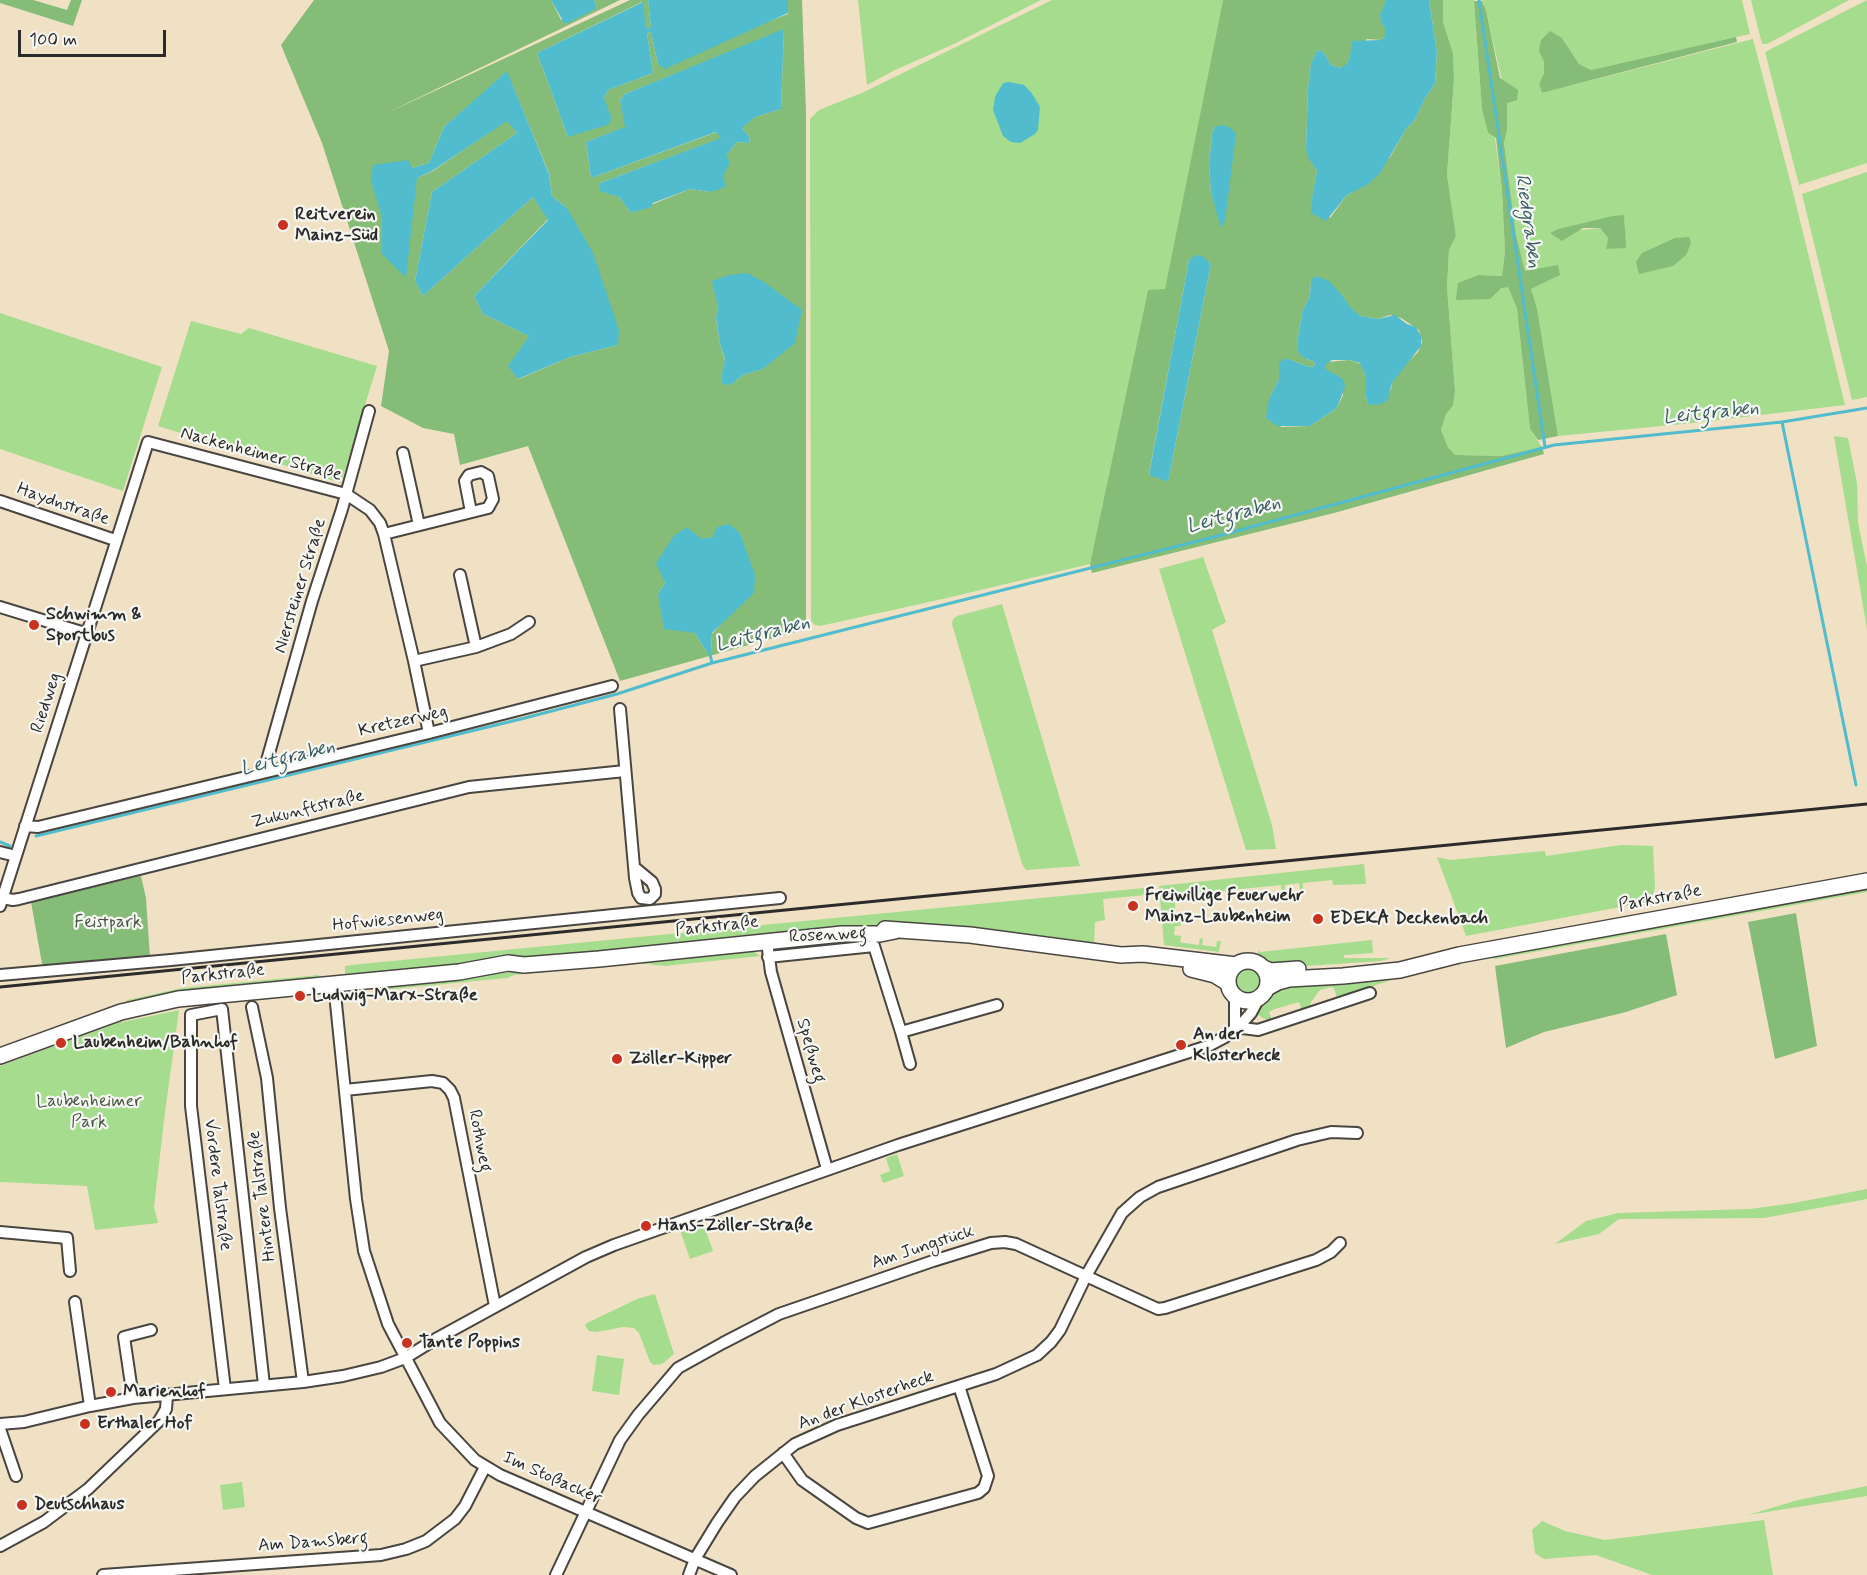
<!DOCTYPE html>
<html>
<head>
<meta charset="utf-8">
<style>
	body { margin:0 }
	#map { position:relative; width:1867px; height:1575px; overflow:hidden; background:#f0e1c4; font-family:Mynerve,sans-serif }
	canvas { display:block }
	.scale { position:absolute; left:18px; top:30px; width:148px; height:27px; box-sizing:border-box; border:3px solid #2b2b2b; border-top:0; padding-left:8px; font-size:18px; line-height:21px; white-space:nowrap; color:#2b2b2b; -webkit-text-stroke:4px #f6f6f2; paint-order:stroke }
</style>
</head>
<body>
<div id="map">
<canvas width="1867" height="1575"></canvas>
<div class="scale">100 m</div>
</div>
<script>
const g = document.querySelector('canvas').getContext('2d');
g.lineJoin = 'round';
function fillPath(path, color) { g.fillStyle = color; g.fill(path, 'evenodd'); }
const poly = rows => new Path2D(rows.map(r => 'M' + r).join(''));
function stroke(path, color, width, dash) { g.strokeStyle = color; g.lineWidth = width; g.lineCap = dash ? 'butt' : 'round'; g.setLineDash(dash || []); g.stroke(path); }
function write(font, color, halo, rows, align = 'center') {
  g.font = font + ' Mynerve,sans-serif'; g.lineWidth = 4.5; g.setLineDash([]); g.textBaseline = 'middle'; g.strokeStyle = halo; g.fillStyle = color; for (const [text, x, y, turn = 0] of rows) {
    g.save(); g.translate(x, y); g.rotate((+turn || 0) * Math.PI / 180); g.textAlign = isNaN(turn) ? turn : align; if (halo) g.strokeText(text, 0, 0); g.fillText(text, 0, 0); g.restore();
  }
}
const green = poly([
	[858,0,1041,0,954,44,895,70,867,85],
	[1052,0,1223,0,1165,290,1148,290,1090,564,947,598,820,626,815,625,811,621,810,119,819,110,864,92],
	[1443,0,1474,0,1482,109,1488,133,1495,138,1502,191,1505,251,1502,276,1479,275,1501,287,1508,287,1517,309,1530,429,1542,447,1501,456,1455,455,1448,447,1441,430,1446,414,1453,406,1455,391,1447,287,1449,250,1456,236,1447,175,1454,79,1453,53,1443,22],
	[1482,0,1742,0,1750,34,1591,70,1579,64,1562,38,1540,51,1544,62,1544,73,1539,84,1542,93,1753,39,1794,196,1845,405,1693,423,1558,436,1537,308,1531,289,1559,275,1558,266,1525,271,1516,235,1504,143,1507,130,1507,103,1486,10],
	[1624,215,1625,247,1606,249,1608,238,1600,228,1550,233,1558,229],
	[1751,0,1849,0,1767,44,1762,44],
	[1867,0,1867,163,1799,185,1765,52],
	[1867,172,1867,397,1852,400,1802,194],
	[0,313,162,367,123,491,0,449],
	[191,321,241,334,249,328,377,366,341,483,158,426],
	[1834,436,1848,438,1857,483,1858,523,1867,566,1867,629],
	[1203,557,1226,622,1212,630,1272,825,1276,849,1246,850,1159,569],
	[1002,604,1080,866,1026,870,1022,864,952,624,953,619,957,616],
	[1621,845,1653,846,1655,888,1651,899,1647,902,1466,936,1437,857,1450,860,1545,851,1546,856],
	[1364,864,1366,884,1333,885,1332,880,1303,883,1303,890,1300,890,1299,883,1285,885,1285,892,1282,893,1281,885,1212,892,1212,898,1206,903,1203,901,1200,893,1182,894,1182,902,1175,902,1175,916,1182,917,1182,923,1180,926,1175,926,1174,935,1181,936,1180,942,1184,943,1199,945,1200,938,1203,939,1202,945,1216,947,1217,941,1221,941,1219,952,1164,945,1159,886],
	[1867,887,1867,892,1495,959,1492,958,1494,955],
	[1144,888,1145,895,1103,899,1105,920,1095,922,1094,946,900,925,873,926,345,978,345,966,361,964],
	[1372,940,1373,953,1344,955,1344,958,1390,958,1381,961,1276,968,1263,962,1258,953,1259,950,1260,952],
	[752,950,760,956,664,966,639,963,611,966,612,964],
	[588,965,594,967,514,975,507,978,383,990,380,988,385,984],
	'1236 981a13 13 0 1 1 26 0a13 13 0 1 1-26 0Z',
	[319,975,319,979,125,1004,127,1000,182,988],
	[1403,976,1337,998,1334,988,1331,987,1320,990,1311,1002,1310,1007,1302,1010,1299,1002,1275,1009,1269,1012,1272,1020,1268,1021,1255,1013,1270,993,1278,987],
	[179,1010,165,1112,154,1207,158,1223,95,1230,87,1186,0,1182,0,1066,118,1023],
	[897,1154,904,1176,883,1183,880,1175,890,1171,886,1158],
	[1867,1189,1867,1199,1764,1218,1619,1219,1599,1234,1555,1244,1586,1221,1618,1213,1750,1209,1794,1203],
	[703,1223,713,1251,690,1259,680,1230],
	[655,1294,674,1354,662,1364,654,1365,650,1362,639,1333,634,1328,623,1327,597,1332,589,1331,585,1326,587,1323,637,1299],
	[597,1355,624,1359,619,1395,592,1391],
	[242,1482,245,1507,223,1510,220,1485],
	[1867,1486,1867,1496,1748,1515,1798,1500],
	[1764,1520,1773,1575,1652,1575,1596,1555,1544,1559,1535,1553,1532,1530,1542,1521,1565,1531,1605,1540]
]);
const forest = poly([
	[0,0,33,0,67,10,71,0,82,0,73,26,0,3],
	[314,0,551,0,561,20,596,6,594,0,620,0,385,114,630,0,648,0,651,27,646,28,642,2,537,53,568,137,605,105,604,98,608,90,653,73,647,33,651,32,658,64,788,14,788,0,802,0,806,112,806,629,620,681,528,446,460,465,454,434,423,428,381,406,389,351,322,143,281,45],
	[784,30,781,109,755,117,747,122,742,128,749,136,750,143,737,142,726,155,723,176,710,192,690,189,631,213,619,197,600,183,722,138,717,132,591,178,586,142,626,127,620,100,625,94],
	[507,72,549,173,552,196,567,208,618,345,570,357,519,379,529,336,483,314,474,296,548,219,533,197,423,296,415,281,432,192,517,133,507,120,433,171,417,178,382,254,382,217,412,168,429,163,444,127],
	[764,282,777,293,763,369,743,375,732,384,723,384,721,378,725,360,720,344,716,319,718,306],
	[740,533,746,552,724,621,712,634,711,650,706,651,695,633,658,594,665,583,663,575,701,539],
	[1223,0,1386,0,1385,36,1381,40,1367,39,1350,56,1347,65,1340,68,1331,65,1324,53,1319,50,1316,52,1311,64,1308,88,1306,149,1317,171,1312,199,1330,218,1347,195,1353,192,1390,157,1406,129,1415,120,1425,98,1435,84,1437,52,1429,0,1443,0,1443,22,1453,53,1454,79,1447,175,1456,236,1449,250,1447,287,1455,391,1453,406,1446,414,1441,430,1448,447,1455,455,1501,456,1542,447,1544,454,1334,513,1092,573,1090,564,1148,290,1165,289],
	[1214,127,1222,227,1211,193,1209,165,1212,135],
	[1189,260,1208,261,1211,264,1168,482,1149,474],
	[1311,280,1342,295,1349,307,1360,316,1378,319,1390,315,1401,318,1419,330,1422,342,1418,352,1403,367,1392,383,1391,390,1368,404,1365,393,1365,375,1361,364,1349,360,1328,362,1325,365,1325,370,1340,377,1343,395,1337,408,1310,426,1281,427,1271,395,1279,379,1279,363,1288,359,1309,367,1315,366,1314,361,1306,359,1298,349,1297,344,1302,312,1310,296],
	[1474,1,1482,1,1486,10,1500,78,1518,90,1517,100,1507,103,1507,130,1504,143,1516,235,1525,271,1558,265,1560,275,1531,289,1537,308,1558,436,1538,440,1530,429,1517,309,1508,287,1501,288,1490,299,1456,300,1458,283,1479,275,1502,276,1505,251,1502,191,1496,138,1488,133,1482,109],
	[1550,31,1562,38,1579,64,1591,70,1736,37,1737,42,1542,93,1539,84,1544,73,1544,62,1539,51,1541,40],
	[1624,215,1626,248,1606,249,1608,238,1600,228,1583,228,1562,241,1550,233,1558,229,1613,216],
	[1689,237,1691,243,1686,255,1673,266,1639,274,1636,262,1642,253,1675,238],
	[141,876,146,898,150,958,43,969,31,902],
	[1796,913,1817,1046,1775,1059,1748,922],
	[1666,934,1677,995,1626,1012,1544,1032,1506,1048,1495,966]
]);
const water = poly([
	[551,0,594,0,596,6,595,9,568,23,564,23],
	[648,0,788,0,788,13,665,69,658,64,651,32,647,33,653,73,608,90,604,98,611,117,610,124,568,137,537,53,643,2,646,28,651,27],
	[1386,0,1429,0,1437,52,1435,84,1425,98,1415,120,1406,129,1380,173,1367,185,1347,195,1326,221,1311,213,1312,198,1317,171,1309,159,1306,149,1308,88,1311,64,1316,52,1319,50,1324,53,1331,65,1340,68,1347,64,1350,56,1352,41,1381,40,1385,36,1385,28,1381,23,1380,15],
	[784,29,781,109,755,117,742,128,749,136,750,143,737,142,726,155,730,163,723,176,726,187,710,192,690,189,653,203,651,207,631,213,619,197,600,191,600,183,721,138,716,132,591,178,586,142,625,127,620,100,625,94],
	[507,71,549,174,552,196,567,208,593,253,619,330,618,345,570,357,518,379,508,366,529,336,483,314,474,296,548,220,533,197,423,296,415,281,432,192,517,133,507,121,432,171,417,178,406,278,382,254,382,217,371,181,373,165,408,160,412,168,429,163,444,127],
	[1009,82,1024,85,1031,92,1040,107,1038,130,1035,134,1020,143,1011,142,1003,136,993,110,995,97,1003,83],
	[1222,125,1231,128,1236,134,1225,221,1221,228,1211,193,1209,165,1212,135,1214,127],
	[1196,255,1202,256,1211,264,1168,482,1149,475,1189,260],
	[747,273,764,282,802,310,795,343,763,369,743,375,732,384,723,385,721,378,725,359,720,344,716,318,718,306,712,281,729,275],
	[1316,276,1329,281,1342,295,1350,307,1360,316,1378,319,1395,315,1407,324,1416,327,1421,336,1421,346,1392,383,1388,399,1384,403,1376,405,1368,404,1365,393,1365,375,1360,363,1349,360,1332,360,1325,365,1325,369,1340,377,1344,381,1345,387,1337,408,1310,426,1277,426,1266,418,1269,399,1279,379,1279,363,1283,359,1288,359,1309,367,1315,366,1314,361,1306,359,1299,354,1297,344,1302,312,1310,296,1311,280],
	[729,524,740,533,755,575,754,593,712,633,711,650,706,651,695,633,664,629,658,594,665,583,656,563,674,536,687,527,701,539,713,537,717,527]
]);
const stream = poly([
	[1479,0,1545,447],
	[1782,422,1856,785],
	[709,650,712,663],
	[36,836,521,719,617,694,712,663,1214,537,1554,445,1782,422,1867,408],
	[0,842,10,846]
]);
const minor = poly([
	[403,453,419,525],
	[0,501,115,540],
	[384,534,488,508,493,499,488,476,481,472,469,475,465,481,471,512],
	[460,575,476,647],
	[0,607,88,634],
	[414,661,476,647,511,634,529,622],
	[620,709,635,878,638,893,641,898,650,899,655,894,655,889,652,882,634,867],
	[264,771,312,601,342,509,369,411],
	[25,826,38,827,429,733,612,686],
	[0,852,16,856],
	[2,898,13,900,19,899,469,787,625,771],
	[0,906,148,442,346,494,370,510,380,523,384,534,414,661,429,733],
	[767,942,771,972,827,1169],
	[768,957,874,946,901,1032,997,1005],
	[0,975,171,960,780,898],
	[334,984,356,1199,364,1251,388,1324,440,1423,475,1460,500,1475,731,1575],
	[1235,996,1235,1027],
	[252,1007,267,1078,280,1208,303,1382],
	[1235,1027,1258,1030,1370,993],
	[901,1032,910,1064],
	[345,1090,432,1081,443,1083,450,1090,454,1098,495,1306],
	[0,1232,67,1238,70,1271],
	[75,1302,90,1406],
	[225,1389,191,1106,191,1015,222,1009,264,1385],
	[133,1398,124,1337,151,1330],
	[0,1424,24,1422,90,1406,133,1398,303,1382,343,1376,381,1367,405,1358,436,1339,586,1257,614,1245,898,1145,1208,1046,1225,1037,1243,1022,1251,1013,1259,998],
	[0,1429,16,1476],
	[783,1453,802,1480,856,1518,868,1523,978,1493,984,1488,988,1476,959,1386],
	[0,1546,44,1522,88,1489,159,1421,166,1409,167,1396],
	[103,1575,381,1555,406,1549,426,1541,455,1519,465,1506,485,1467],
	[556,1575,620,1440,638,1415,678,1368,723,1343,779,1314,933,1261,991,1243,1005,1242,1016,1244,1158,1309,1165,1308,1316,1260,1331,1252,1340,1243],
	[689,1575,695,1559,717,1523,735,1497,755,1476,795,1444,837,1425,996,1374,1037,1355,1051,1342,1060,1330,1086,1276,1122,1213,1140,1197,1158,1187,1297,1140,1331,1132,1357,1133]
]);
const secondary = poly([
	[885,929,970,935,1121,955,1143,954,1236,965],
	'1228 981a20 20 0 1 1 40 0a20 20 0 1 1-40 0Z',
	[1264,968,1270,971,1298,969],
	[1191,969,1215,975,1228,983],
	[1267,988,1278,982,1289,979,1343,976,1400,970,1459,955,1867,881],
	[0,1056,121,1012,178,999,459,972,508,963,524,965,599,959,842,934,880,934,895,931]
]);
const rail = poly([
	[0,987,1867,804]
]);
const markers = [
	[283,225,6,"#c8321e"],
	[34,625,6,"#c8321e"],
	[1133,906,6,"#c8321e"],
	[1318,919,6,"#c8321e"],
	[300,996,6,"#c8321e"],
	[61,1043,6,"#c8321e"],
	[1181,1045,6,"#c8321e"],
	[617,1059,6,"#c8321e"],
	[646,1226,6,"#c8321e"],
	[407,1343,6,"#c8321e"],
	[111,1392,6,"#c8321e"],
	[85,1424,6,"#c8321e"],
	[22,1505,6,"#c8321e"]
];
const poiNames = [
	["Reitverein",295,215],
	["Mainz-Süd",295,236],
	["Schwimm &",46,615],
	["Sportbus",46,636],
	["Freiwillige Feuerwehr",1145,896],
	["Mainz-Laubenheim",1145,917],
	["EDEKA Deckenbach",1330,919],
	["Ludwig-Marx-Straße",312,996],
	["An der",1193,1035],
	["Klosterheck",1193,1056],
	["Laubenheim/Bahnhof",73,1043],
	["Zöller-Kipper",629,1059],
	["Hans-Zöller-Straße",658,1226],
	["Tante Poppins",419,1343],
	["Marienhof",123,1392],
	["Erthaler Hof",97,1424],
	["Deutschhaus",34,1505]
];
const streetNames = [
	["Nackenheimer Straße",261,455,15],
	["Haydnstraße",63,505,19],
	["Niersteiner Straße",301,586,-73],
	["Riedweg",47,703,-72],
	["Kretzerweg",403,722,-13],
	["Zukunftstraße",308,810,-14],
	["Parkstraße",1660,899,-11],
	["Hofwiesenweg",388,921,-6],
	["Parkstraße",717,927,-6],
	["Rosenweg",828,936,-3],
	["Parkstraße",223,975,-6],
	["Speßweg",810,1051,74],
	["Rothweg",479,1141,79],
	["Vordere Talstraße",217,1185,83],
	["Hintere Talstraße",263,1196,-97],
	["Am Jungstück",923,1248,-18],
	["An der Klosterheck",866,1401,-20],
	["Im Stoßacker",552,1479,24],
	["Am Damsberg",313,1543,-4]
];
const parkNames = [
	["Feistpark",108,923],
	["Laubenheimer",89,1102],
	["Park",89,1123]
];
const waterNames = [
	["Riedgraben",1527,221,82],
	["Leitgraben",1711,414,-6],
	["Leitgraben",1234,516,-15],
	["Leitgraben",763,635,-14],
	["Leitgraben",288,759,-14]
];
fillPath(green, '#a5dc8d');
fillPath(forest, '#84bc78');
fillPath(water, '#51bccd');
stroke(stream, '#51bccd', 3);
stroke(minor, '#494642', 14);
stroke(secondary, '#494642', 18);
stroke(minor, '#fff', 10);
stroke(secondary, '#fff', 15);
stroke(rail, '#2b2b2b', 3);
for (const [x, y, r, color] of markers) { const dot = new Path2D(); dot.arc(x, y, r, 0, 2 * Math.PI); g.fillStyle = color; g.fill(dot); stroke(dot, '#f6f6f2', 2); }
write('bold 18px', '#2b2b2b', '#f6f6f2', poiNames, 'left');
write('18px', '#2b2b2b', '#f6f6f2', streetNames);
write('18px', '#4a5744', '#f6f6f2', parkNames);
write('italic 20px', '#385e64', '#f6f6f2', waterNames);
</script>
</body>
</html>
